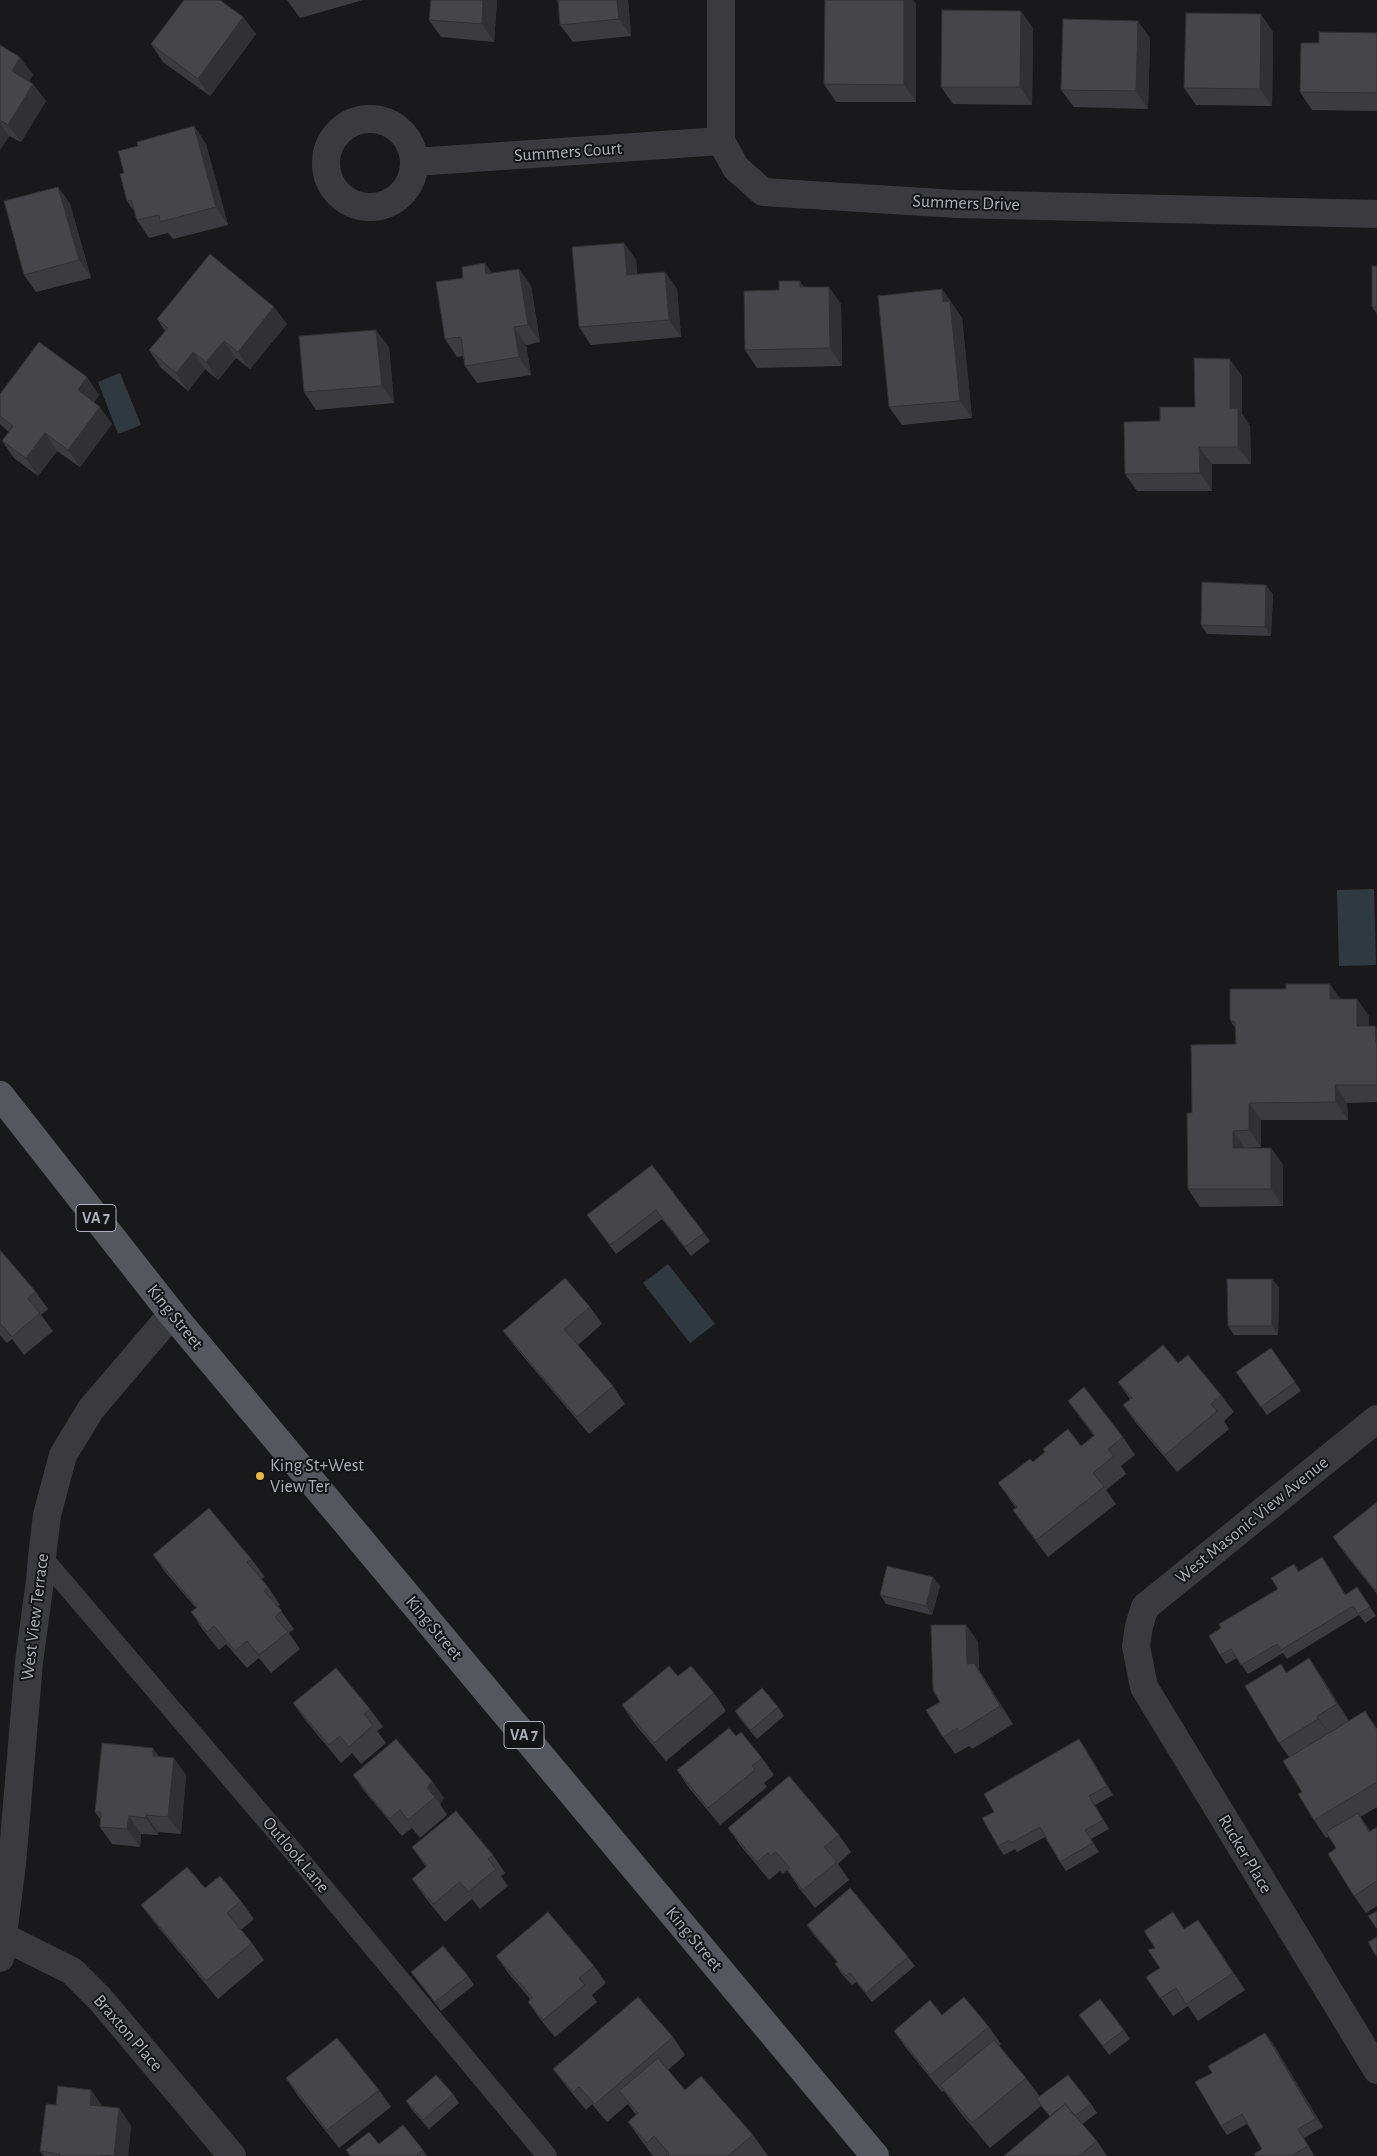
<!DOCTYPE html>
<html>
<head>
<meta charset="utf-8">
<style>
	body { margin:0 }
	canvas { display:block; background:#19191b }
</style>
</head>
<body>
<canvas width="1377" height="2156"></canvas>
<script>
const g = document.querySelector('canvas').getContext('2d');
g.lineJoin = 'round';
function fillPath(path, color) { g.fillStyle = color; g.fill(path, 'evenodd'); }
const poly = rows => new Path2D(rows.map(r => 'M' + r).join(''));
function stroke(path, color, width, dash) { g.strokeStyle = color; g.lineWidth = width; g.lineCap = dash ? 'butt' : 'round'; g.setLineDash(dash || []); g.stroke(path); }
function write(font, color, halo, rows, align = 'center') {
  g.font = font + ' "Alegreya Sans",sans-serif'; g.lineWidth = 4; g.setLineDash([]); g.textBaseline = 'middle'; g.strokeStyle = halo; g.fillStyle = color; for (const [text, x, y, turn = 0] of rows) {
    g.save(); g.translate(x, y); g.rotate((+turn || 0) * Math.PI / 180); g.textAlign = isNaN(turn) ? turn : align; if (halo) g.strokeText(text, 0, 0); g.fillText(text, 0, 0); g.restore();
  }
}
const water = poly([
	[120,373,141,425,118,434,98,382],
	[1374,889,1376,965,1339,966,1337,890],
	[668,1264,715,1324,690,1343,643,1283]
]);
const service = poly([
	[42,1557,297,1856,547,2156]
]);
const minor = poly([
	[721,0,721,141,736,168,763,192,957,204,1377,214],
	'326 163a44 44 0 1 1 88 0a44 44 0 1 1-88 0Z',
	[415,162,721,141],
	[1377,1419,1145,1607,1139,1626,1136,1646,1144,1687,1377,2070],
	[2,1936,72,1971,101,2000,232,2156],
	[0,1958,12,1864,29,1662,40,1581,42,1557,47,1515,63,1455,91,1409,172,1314]
]);
const primary = poly([
	[0,1095,172,1314,875,2156]
]);
const wall = poly([
	[287,0,363,0,300,18],
	[497,0,494,42,441,37,429,20],
	[628,0,631,36,573,42,560,25],
	[916,4,916,102,836,102,824,84],
	[243,17,256,34,210,96,163,62,151,44],
	[1033,28,1032,105,953,104,941,87],
	[1273,32,1272,106,1196,105,1184,88],
	[1377,33,1377,111,1312,110,1300,92,1319,43],
	[1150,38,1148,109,1074,107,1061,90],
	[0,45,33,75,29,81,33,84,46,101,21,142,9,136,0,150],
	[194,126,206,144,228,225,173,239,168,233,149,238,137,220,134,211,127,201,124,173,138,146],
	[58,187,70,204,91,278,36,292,24,275],
	[624,243,636,260,637,274,665,272,677,289,681,337,591,345,579,327],
	[1377,266,1377,314,1372,307],
	[519,269,531,286,540,342,526,345,531,375,477,383,465,366,463,356,457,357,445,339,492,273],
	[804,287,841,304,842,366,757,368,745,350,779,290],
	[942,289,962,318,972,418,902,425,889,407],
	[157,319,287,324,250,369,236,358,218,380,205,369,188,391,161,368,149,350,165,331],
	[389,347,394,403,316,410,304,392],
	[1242,376,1242,414,1250,426,1251,464,1212,464,1212,491,1137,491,1125,474,1160,421,1195,407],
	[0,394,99,395,94,402,112,424,80,467,57,451,38,476,14,458,2,441,9,432,2,426,0,424],
	[1273,594,1271,636,1207,634,1201,625],
	[1340,999,1369,1016,1369,1026,1377,1028,1377,1102,1347,1103,1348,1120,1261,1120,1261,1147,1249,1148,1271,1148,1283,1165,1283,1206,1200,1207,1188,1189,1192,1113,1236,1044,1235,1028,1230,1020],
	[652,1165,710,1241,691,1256,662,1219,616,1254,587,1215],
	[0,1250,36,1292,48,1309,41,1315,53,1331,24,1355,12,1339,7,1343,0,1335],
	[1272,1279,1279,1288,1278,1335,1234,1335,1228,1326],
	[590,1307,602,1324,578,1345,613,1386,625,1404,589,1434,516,1348,503,1331],
	[1271,1348,1301,1391,1267,1415,1236,1372],
	[1178,1363,1221,1395,1234,1412,1224,1421,1229,1429,1177,1472,1136,1423,1123,1405,1130,1399,1118,1382],
	[1068,1401,1123,1437,1135,1455,1121,1466,1126,1474,1106,1490,1116,1504,1048,1557,1025,1527,1013,1510,1016,1508,998,1483,1033,1462,1045,1452,1043,1449,1081,1446,1094,1436],
	[1377,1502,1377,1594,1345,1554,1333,1537],
	[153,1555,252,1560,265,1577,261,1579,268,1587,280,1605,278,1607,294,1629,289,1633,300,1649,271,1673,259,1658,247,1668,226,1644,219,1650,203,1630,191,1612,196,1608,165,1572],
	[1294,1564,1299,1571,1328,1566,1345,1594,1363,1596,1376,1616,1365,1623,1359,1615,1287,1659,1283,1653,1248,1674,1237,1658,1226,1664,1220,1655,1221,1628,1278,1589],
	[933,1577,940,1586,932,1615,886,1604,880,1595],
	[966,1625,978,1642,979,1670,1013,1724,972,1749,969,1746,955,1754,943,1737,940,1702],
	[1281,1664,1287,1673,1321,1676,1349,1721,1365,1711,1377,1728,1377,1807,1360,1817,1370,1831,1377,1827,1377,1906,1366,1913,1354,1896,1336,1848,1329,1836,1326,1838,1314,1820,1289,1757,1279,1743],
	[678,1676,714,1693,726,1711,666,1761,634,1723,622,1705],
	[293,1703,370,1709,383,1727,377,1731,386,1743,361,1764,352,1753,341,1763,306,1721],
	[778,1707,784,1716,757,1739,741,1720,735,1711],
	[1085,1748,1113,1795,1095,1805,1109,1829,1091,1839,1099,1852,1066,1871,1060,1862,1045,1837,1017,1852,1015,1849,1004,1855,998,1846,994,1812],
	[159,1756,186,1775,181,1834,158,1832,158,1835,141,1834,140,1847,112,1844,100,1827,101,1820,95,1812],
	[762,1758,774,1775,764,1783,767,1787,720,1825,689,1788,677,1770],
	[353,1775,432,1781,444,1798,440,1804,447,1815,420,1838,412,1828,402,1836,365,1792],
	[728,1828,839,1835,851,1852,838,1864,849,1880,815,1908,799,1888,787,1870,783,1874,780,1871,769,1880,740,1845],
	[412,1847,493,1855,505,1873,501,1876,508,1886,480,1909,472,1899,445,1922,424,1896,412,1879,426,1867],
	[205,1888,241,1901,254,1919,241,1930,252,1943,264,1960,218,1999,154,1922,141,1905],
	[807,1925,908,1957,915,1966,872,2002,856,1982,852,1985,841,1973,835,1964,837,1962,813,1934],
	[1184,1929,1210,1937,1245,1990,1198,2021,1188,2006,1173,2016,1146,1977,1160,1968,1155,1948],
	[496,1956,594,1966,606,1983,592,1995,597,2002,555,2037,540,2019,528,2002,530,1999,509,1974],
	[411,1972,468,1976,474,1985,441,2011],
	[942,2015,989,2027,1001,2044,999,2046,1026,2078,1040,2097,1091,2104,1097,2113,1082,2124,1097,2141,1107,2156,1004,2156,1050,2117,1041,2106,990,2148,958,2110,944,2091,942,2092,906,2048,894,2031],
	[1079,2015,1124,2030,1130,2039,1109,2055],
	[673,2037,685,2055,668,2070,685,2090,753,2135,768,2156,653,2156,646,2147,628,2122,636,2115,628,2104,607,2122,592,2104,586,2110,566,2086,553,2069],
	[1272,2042,1323,2127,1304,2138,1314,2155,1312,2156,1256,2156,1262,2149,1247,2124,1227,2135,1221,2126],
	[286,2078,379,2090,391,2107,339,2148,298,2096],
	[91,2090,102,2106,119,2108,131,2126,128,2156,44,2156,40,2151,56,2105],
	[453,2094,459,2103,429,2129,412,2110,406,2101],
	[379,2144,423,2150,427,2156,350,2156,346,2150]
]);
const shadedWall = poly([
	[483,0,497,0,494,42,482,24],
	[617,0,628,0,631,36,619,19],
	[904,0,913,0,916,4,916,102,904,85],
	[1021,11,1033,28,1032,105,1020,87],
	[1261,14,1273,32,1272,106,1260,89],
	[243,17,256,34,210,96,198,79],
	[1138,21,1150,38,1148,109,1136,91],
	[20,57,33,75,25,88,12,71],
	[33,84,46,101,21,142,8,125],
	[0,123,9,136,0,150],
	[194,126,206,144,228,225,216,207],
	[58,187,70,204,91,278,79,260],
	[624,243,636,260,639,292,627,275],
	[485,263,497,280,486,274],
	[519,269,531,286,540,342,528,325],
	[665,272,677,289,681,337,669,320],
	[800,281,812,298,800,287],
	[829,287,841,304,842,366,830,348],
	[942,289,962,318,972,418,960,401,943,302],
	[274,307,287,324,250,369,238,352],
	[514,327,526,345,531,375,519,357],
	[376,330,389,347,394,403,382,386],
	[224,341,236,358,218,380,206,362],
	[193,352,205,369,188,391,176,373],
	[1230,359,1242,376,1242,414,1250,426,1251,464,1238,447,1230,408],
	[87,377,99,395,90,408,78,390],
	[100,407,112,424,80,467,68,450],
	[45,433,57,451,38,476,26,458],
	[1199,447,1212,464,1212,491,1200,473],
	[1266,585,1273,594,1271,636,1265,627],
	[1330,984,1342,1001,1330,999],
	[1357,999,1369,1016,1369,1043,1357,1026],
	[1375,1026,1377,1028,1377,1044,1376,1042],
	[1335,1085,1347,1103,1348,1120,1336,1102],
	[1249,1103,1261,1120,1261,1147,1249,1130],
	[1233,1131,1245,1148,1233,1148],
	[1271,1148,1283,1165,1283,1206,1271,1189],
	[1272,1279,1279,1288,1278,1335,1272,1326],
	[1322,1557,1328,1566,1351,1603,1345,1595],
	[933,1577,940,1586,932,1615,926,1606],
	[966,1625,978,1642,979,1670,1013,1724,1000,1706,967,1664],
	[1309,1658,1321,1676,1349,1721,1337,1704],
	[1317,1716,1329,1734,1330,1736,1318,1719],
	[1079,1739,1085,1748,1113,1795,1107,1786],
	[153,1748,165,1766,153,1756],
	[174,1758,186,1775,181,1834,168,1817],
	[432,1781,444,1798,440,1804,427,1788],
	[1089,1796,1095,1805,1109,1829,1103,1820],
	[1358,1813,1370,1830,1377,1842,1369,1832],
	[146,1815,158,1832,158,1835,146,1818],
	[129,1816,141,1834,140,1847,127,1829],
	[1198,1920,1210,1937,1245,1990,1233,1973],
	[1265,2033,1272,2042,1323,2127,1316,2119],
	[91,2090,103,2108,90,2105],
	[119,2108,131,2126,128,2156,114,2156],
	[1298,2129,1304,2138,1314,2155,1308,2146]
]);
const building = poly([
	[184,0,220,0,243,17,198,79,151,44,184,0],
	[431,0,483,0,482,24,429,20,431,0],
	[558,0,617,0,619,19,560,25,558,0],
	[825,0,904,0,904,85,824,84,825,0],
	[942,10,1021,11,1020,87,941,87,942,10],
	[1186,13,1261,14,1260,89,1184,88,1186,13],
	[1063,19,1138,21,1136,91,1061,90,1063,19],
	[1319,32,1377,33,1377,93,1300,92,1301,43,1319,43,1319,32],
	[0,45,20,57,12,71,33,84,8,125,0,120,0,45],
	[194,126,216,207,160,222,159,215,137,220,131,200,127,201,120,174,124,173,118,151,138,146,137,142,194,126],
	[58,187,79,260,24,275,4,201,58,187],
	[624,243,627,275,665,272,669,320,579,327,572,247,624,243],
	[210,254,274,307,238,352,224,341,206,362,193,352,176,373,149,350,168,328,157,319,210,254],
	[485,263,486,274,519,269,528,325,514,327,519,357,465,366,461,337,445,339,436,282,463,278,462,267,485,263],
	[1372,266,1377,266,1377,307,1372,307,1372,266],
	[779,281,800,281,800,287,829,287,830,348,745,350,744,291,779,290,779,281],
	[942,289,943,302,950,301,960,401,889,407,878,296,942,289],
	[376,330,382,386,304,392,299,336,376,330],
	[39,342,87,377,78,390,100,407,68,450,45,433,26,458,2,441,13,426,0,416,0,394,39,342],
	[1194,358,1230,359,1230,408,1238,408,1238,447,1199,447,1200,473,1125,474,1124,422,1160,421,1160,407,1195,407,1194,358],
	[1202,582,1266,585,1265,627,1201,625,1202,582],
	[1286,984,1330,984,1330,999,1357,999,1357,1026,1375,1026,1376,1042,1377,1042,1377,1085,1335,1085,1336,1102,1249,1103,1249,1130,1233,1131,1233,1148,1271,1148,1271,1189,1188,1189,1187,1113,1192,1113,1191,1045,1236,1044,1235,1022,1230,1020,1230,989,1286,989,1286,984],
	[652,1165,704,1233,685,1247,656,1210,610,1245,587,1215,652,1165],
	[0,1250,36,1292,28,1299,40,1313,12,1337,0,1323,0,1250],
	[565,1278,590,1307,564,1329,613,1386,577,1417,503,1331,565,1278],
	[1227,1279,1272,1279,1272,1326,1228,1326,1227,1279],
	[1163,1345,1178,1363,1188,1355,1221,1395,1211,1404,1217,1411,1165,1455,1123,1405,1132,1398,1118,1382,1163,1345],
	[1271,1348,1295,1382,1261,1407,1236,1372,1271,1348],
	[1084,1387,1123,1437,1108,1449,1114,1456,1093,1473,1104,1487,1036,1540,1013,1510,1017,1507,998,1483,1030,1459,1033,1462,1045,1452,1043,1449,1068,1429,1081,1446,1095,1435,1068,1401,1084,1387],
	[1377,1502,1377,1588,1375,1590,1333,1537,1377,1502],
	[209,1508,252,1560,247,1562,268,1587,264,1591,282,1611,275,1617,288,1632,259,1655,247,1641,235,1651,214,1626,207,1632,191,1612,197,1607,153,1555,209,1508],
	[1322,1557,1345,1595,1357,1587,1370,1607,1358,1614,1353,1606,1281,1650,1277,1644,1241,1665,1231,1649,1220,1655,1209,1636,1221,1628,1219,1624,1278,1589,1271,1578,1294,1564,1298,1572,1322,1557],
	[887,1566,933,1577,926,1606,880,1595,887,1566],
	[931,1625,966,1625,967,1664,974,1663,1000,1706,959,1732,957,1728,943,1737,926,1710,940,1702,933,1690,931,1625],
	[1309,1658,1337,1704,1317,1716,1318,1719,1279,1743,1245,1686,1281,1664,1286,1673,1309,1658],
	[669,1666,678,1676,691,1666,714,1693,654,1743,622,1705,669,1666],
	[336,1668,370,1709,364,1714,373,1725,349,1747,340,1736,329,1745,293,1703,336,1668],
	[762,1688,778,1707,751,1730,735,1711,762,1688],
	[1365,1711,1377,1730,1377,1782,1314,1820,1298,1794,1302,1792,1283,1761,1365,1711],
	[729,1728,736,1736,741,1732,762,1758,752,1766,755,1770,708,1808,677,1770,729,1728],
	[396,1739,432,1781,427,1788,435,1797,408,1820,400,1810,389,1819,353,1775,396,1739],
	[1079,1739,1107,1786,1089,1796,1103,1820,1085,1830,1093,1843,1060,1862,1040,1827,1011,1843,1009,1840,998,1846,982,1818,994,1812,984,1794,1079,1739],
	[102,1743,153,1748,153,1756,174,1758,168,1817,146,1815,146,1818,129,1816,127,1829,100,1827,101,1812,95,1812,102,1743],
	[789,1776,839,1835,824,1847,837,1862,803,1890,787,1870,790,1868,776,1852,770,1856,768,1853,757,1862,728,1828,789,1776],
	[456,1811,493,1855,488,1859,496,1869,468,1892,460,1882,433,1904,412,1879,427,1866,412,1847,456,1811],
	[1358,1813,1369,1832,1377,1827,1377,1881,1354,1896,1328,1854,1336,1848,1326,1832,1358,1813],
	[187,1867,205,1888,220,1876,241,1901,227,1913,252,1943,206,1981,141,1905,187,1867],
	[850,1888,908,1957,866,1993,850,1973,846,1976,835,1964,838,1962,807,1925,850,1888],
	[1377,1911,1377,1929,1368,1916,1377,1911],
	[548,1912,594,1966,579,1978,585,1985,543,2020,528,2002,532,1997,496,1956,548,1912],
	[1173,1912,1184,1929,1198,1920,1233,1973,1186,2004,1176,1988,1160,1998,1146,1977,1160,1968,1148,1950,1155,1948,1144,1931,1173,1912],
	[1377,1937,1377,1955,1376,1956,1368,1942,1377,1937],
	[443,1946,468,1976,435,2002,411,1972,443,1946],
	[638,1997,673,2037,595,2104,579,2087,573,2092,553,2069,638,1997],
	[964,1997,989,2027,930,2075,894,2031,930,2000,942,2015,964,1997],
	[1100,1999,1124,2030,1103,2046,1079,2015,1100,1999],
	[1265,2033,1316,2119,1298,2129,1308,2146,1291,2156,1256,2156,1254,2154,1262,2149,1242,2114,1221,2126,1195,2082,1212,2073,1208,2066,1265,2033],
	[337,2038,379,2090,327,2130,286,2078,337,2038],
	[994,2040,1026,2078,972,2123,940,2085,994,2040],
	[658,2058,685,2090,701,2076,753,2135,728,2156,666,2156,669,2153,654,2136,647,2143,628,2122,638,2113,619,2091,658,2058],
	[436,2075,453,2094,423,2120,406,2101,436,2075],
	[1068,2075,1091,2104,1075,2116,1065,2104,1050,2116,1036,2099,1068,2075],
	[58,2086,91,2090,90,2105,119,2108,114,2156,101,2155,101,2156,59,2156,60,2154,40,2151,46,2104,56,2105,58,2086],
	[1065,2104,1097,2141,1079,2156,1004,2156,1065,2104],
	[403,2125,423,2150,417,2155,418,2156,351,2156,346,2150,369,2132,379,2144,403,2125]
]);
const markers = [
	[260,1476,5,"#e6b845"]
];
const shields = [
	[96,1218,40],
	[524,1735,40]
];
const shieldNames = [
	["VA 7",96,1218],
	["VA 7",524,1735]
];
const streetNames = [
	["Summers Court",568,152,-4],
	["Summers Drive",966,203,2],
	["King Street",175,1317,51],
	["West Masonic View Avenue",1252,1520,-39],
	["West View Terrace",35,1617,-83],
	["King Street",434,1628,50],
	["Rucker Place",1245,1854,59],
	["Outlook Lane",296,1855,50],
	["King Street",694,1939,50],
	["Braxton Place",128,2033,49]
];
const poiNames = [
	["King St+West",270,1466],
	["View Ter",270,1487]
];
fillPath(water, '#313940');
stroke(service, '#3a3a3f', 20);
stroke(minor, '#3a3a3f', 28);
stroke(primary, '#56575e', 28);
fillPath(wall, '#3c3c40');
fillPath(shadedWall, '#313134');
fillPath(building, '#46464a');
stroke(building, '#313134', 1);
for (const [x, y, r, color] of markers) { const dot = new Path2D(); dot.arc(x, y, r, 0, 2 * Math.PI); g.fillStyle = color; g.fill(dot); stroke(dot, '#141416', 2); }
for (const [x, y, w] of shields) { const box = new Path2D(); box.roundRect(x - w / 2, y - 13.5, w, 27, 4); g.fillStyle = '#141416'; g.fill(box); stroke(box, '#acafb9', 1); }
write('bold 16px', '#acafb9', null, shieldNames);
write('18px', '#acafb9', '#141416', streetNames);
write('18px', '#acafb9', '#141416', poiNames, 'left');
</script>
</body>
</html>
